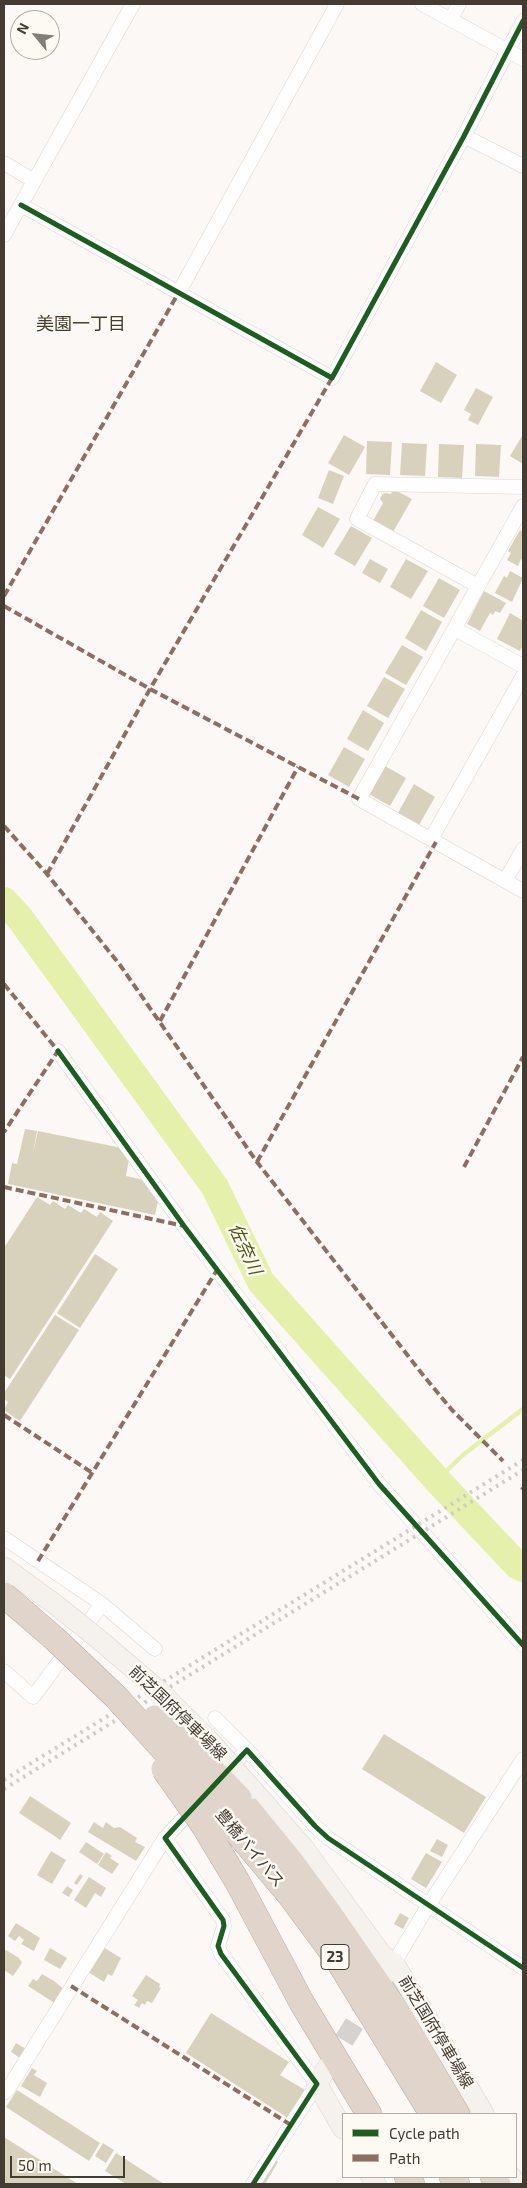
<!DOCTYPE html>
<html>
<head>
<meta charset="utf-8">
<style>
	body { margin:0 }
	#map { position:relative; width:527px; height:2188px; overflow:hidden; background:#fbf8f5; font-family:"Exo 2",sans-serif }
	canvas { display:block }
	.frame { position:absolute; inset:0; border:5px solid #443c30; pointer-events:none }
	.legend { position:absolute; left:342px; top:2113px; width:175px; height:65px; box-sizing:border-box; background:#fdf9f3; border:1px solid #b3ada5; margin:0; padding:6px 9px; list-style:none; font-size:15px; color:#443c30 }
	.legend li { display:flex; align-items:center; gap:10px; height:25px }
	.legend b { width:25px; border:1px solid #b3ada5 }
	.north { position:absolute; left:10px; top:10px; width:50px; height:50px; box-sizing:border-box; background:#fdf9f3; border:1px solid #b3ada5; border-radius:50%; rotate:298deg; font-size:14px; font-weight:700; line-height:20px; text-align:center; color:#443c30 }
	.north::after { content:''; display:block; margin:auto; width:18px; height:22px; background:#847e75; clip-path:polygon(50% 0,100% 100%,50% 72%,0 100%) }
	.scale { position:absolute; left:10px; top:2156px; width:115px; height:22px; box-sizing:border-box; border:2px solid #443c30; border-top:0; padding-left:6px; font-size:15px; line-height:18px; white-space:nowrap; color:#443c30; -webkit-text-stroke:4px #fdf9f3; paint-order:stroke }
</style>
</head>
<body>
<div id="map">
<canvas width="527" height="2188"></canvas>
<div class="frame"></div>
<ul class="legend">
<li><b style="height:6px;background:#1b5e20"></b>Cycle path</li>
<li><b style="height:6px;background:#8d6e63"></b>Path</li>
</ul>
<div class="north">N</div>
<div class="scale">50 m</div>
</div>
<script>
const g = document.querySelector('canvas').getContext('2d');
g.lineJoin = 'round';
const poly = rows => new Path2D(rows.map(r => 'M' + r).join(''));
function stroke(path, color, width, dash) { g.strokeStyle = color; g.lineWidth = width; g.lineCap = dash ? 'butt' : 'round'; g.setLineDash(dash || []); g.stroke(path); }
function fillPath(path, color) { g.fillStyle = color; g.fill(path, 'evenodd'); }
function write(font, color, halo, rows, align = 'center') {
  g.font = font + ' "Exo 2","Noto Sans JP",sans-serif'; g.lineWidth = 5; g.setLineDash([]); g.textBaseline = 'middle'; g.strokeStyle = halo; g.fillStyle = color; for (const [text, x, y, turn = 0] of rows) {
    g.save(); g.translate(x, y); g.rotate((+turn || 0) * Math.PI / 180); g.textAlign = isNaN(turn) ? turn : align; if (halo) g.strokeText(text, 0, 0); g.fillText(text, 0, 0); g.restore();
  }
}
const stream = poly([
	[437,1480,463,1455,523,1409]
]);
const river = poly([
	[4,901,19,917,215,1187,261,1282,437,1480,517,1565,523,1568]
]);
const building = poly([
	[436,362,457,375,441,403,420,391],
	[476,388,493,397,478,425,468,420,471,414,464,410],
	[344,435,365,447,349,475,328,463],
	[522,436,523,437,523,464,510,456],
	[367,441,392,442,390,475,366,474],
	[402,443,427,444,425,476,400,475],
	[439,444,464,445,462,478,438,477],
	[476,444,501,445,499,477,475,476],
	[329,470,344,476,333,504,318,498],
	[393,489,412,499,393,532,373,521,383,503,380,499,382,495,385,493,391,494],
	[318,507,340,519,323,548,302,535],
	[351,526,372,538,355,566,334,554],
	[520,530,523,532,523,561,521,559,518,566,507,560,511,553,508,551],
	[370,559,388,569,380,583,362,573],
	[406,559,428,571,411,599,390,587],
	[510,571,523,578,512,602,495,593,504,576,507,578],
	[439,578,460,590,444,618,423,606],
	[484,591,506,603,500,613,495,611,493,615,490,613,480,631,467,624],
	[421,610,442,622,426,651,405,638],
	[510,613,522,620,523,617,523,645,520,651,497,639],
	[402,645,423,657,406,685,385,673],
	[384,677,405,689,388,718,367,706],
	[363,710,384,723,368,751,347,739],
	[344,747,365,759,349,787,328,775],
	[385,766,406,778,390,806,369,794],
	[414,784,435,797,419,825,398,813],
	[25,1129,37,1131,33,1153,38,1131,122,1148,129,1159,126,1176,143,1180,158,1201,155,1215,8,1184,12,1163,30,1167,17,1164],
	[37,1197,50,1205,53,1201,65,1209,68,1205,81,1213,84,1209,97,1217,100,1212,113,1221,10,1379,4,1375,4,1248],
	[95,1254,118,1269,80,1328,57,1313],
	[55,1315,79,1330,20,1421,4,1410,8,1402,4,1399,4,1393],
	[384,1734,486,1797,464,1833,362,1769],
	[30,1796,71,1823,60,1840,56,1837,60,1830,56,1837,19,1813],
	[94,1822,103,1828,106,1822,114,1828,120,1827,137,1838,135,1842,145,1847,136,1861,88,1832],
	[437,1839,448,1845,442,1857,430,1851],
	[86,1842,104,1854,97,1864,79,1852],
	[51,1851,66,1860,52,1884,37,1875],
	[106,1852,112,1856,110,1858,119,1864,112,1874,98,1865],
	[426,1853,442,1862,426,1888,411,1879],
	[80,1874,83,1876,77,1885,74,1883],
	[89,1877,106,1888,101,1897,95,1893,86,1908,74,1900],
	[67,1886,73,1890,69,1897,62,1893],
	[400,1913,409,1918,403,1929,394,1924],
	[16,1923,40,1938,34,1951,21,1944,24,1940,19,1936,15,1941,8,1936],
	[103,1947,121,1958,112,1976,108,1974,104,1982,88,1972],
	[50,1948,67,1958,60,1969,44,1960],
	[6,1950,19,1958,22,1963,13,1976,4,1970,4,1951],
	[42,1974,54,1981,65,1990,56,2004,28,1986,33,1979,37,1981],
	[146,1975,160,1984,159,1987,161,1988,152,2003,147,2001,145,2005,142,2003,139,2008,134,2005,138,2000,132,1996],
	[211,2013,289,2062,280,2075,305,2090,288,2118,186,2053],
	[16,2043,26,2049,20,2058,11,2052],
	[32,2068,37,2071,34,2075,47,2083,40,2097,21,2086],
	[17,2090,100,2143,89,2161,6,2107],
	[4,2137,78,2184,4,2184],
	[103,2143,114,2150,106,2163,95,2156],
	[116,2153,164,2184,126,2184,105,2171],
	[275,2160,278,2162,265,2184,259,2184]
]);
const secondaryTunnel = poly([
	[328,2066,373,1994]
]);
const street = poly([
	[422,4,523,59],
	[451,19,459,4],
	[464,136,523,166],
	[4,163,34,181],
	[21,205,332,378,464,136,523,21],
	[4,235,133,4],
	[179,292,337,4],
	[523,506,359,799,523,891],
	[478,586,357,519,375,484,523,487],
	[455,629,523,666],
	[431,839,523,676],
	[505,881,523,849],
	[58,1051,184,1226,379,1484,523,1645],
	[4,1538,102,1604,33,1697,4,1671],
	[102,1604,155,1649],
	[215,1718,247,1750],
	[226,1772,247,1750,315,1826,328,1838,523,1968],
	[196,1805,165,1838,223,1920,224,1926,218,1946,221,1954,317,2084,253,2184],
	[394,1963,428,1906,523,1759],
	[4,2093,8,2089,165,1838]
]);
const secondary = poly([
	[4,1567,56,1605],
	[252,1789,303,1847,382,1955,386,1967,383,1978],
	[382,1955,394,1963,484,2114],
	[328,2066,317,2084,343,2129],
	[371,2177,376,2184],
	[510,2184,512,2177]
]);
const highway = poly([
	[239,1798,292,1863,331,1916,396,2010,457,2114],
	[220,1812,292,1898,337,1959,432,2114],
	[204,1826,237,1881,302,2003,369,2114],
	[407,2177,412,2184],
	[452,2177,457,2184],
	[493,2177,498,2184]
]);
const rail = poly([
	[4,1780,523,1460],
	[4,1789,523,1470]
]);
const secondaryBridge = poly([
	[56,1605,102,1642,157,1689,207,1738,252,1789]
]);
const highwayBridge = poly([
	[4,1595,55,1639,116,1697,220,1812],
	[155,1718,196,1754,239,1798],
	[164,1769,204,1826]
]);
const quiet = poly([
	[4,596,179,292],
	[4,606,150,689,359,799],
	[4,826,47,874,120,965,257,1162,423,1375,452,1410,503,1461],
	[47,874,150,689,332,378],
	[4,984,58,1051,4,1132],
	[160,1021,298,767],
	[257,1162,436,842],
	[464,1167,523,1057],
	[4,1187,184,1226],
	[4,1415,91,1472],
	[522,1487,523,1489],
	[38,1561,217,1270],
	[71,1986,291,2125]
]);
const cycleway = poly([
	[21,205,332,378,464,136,523,21],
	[58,1051,184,1226,379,1484,523,1645],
	[253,2184,317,2084,221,1954,218,1946,224,1926,223,1920,165,1838,247,1750,315,1826,328,1838,523,1968]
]);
const shields = [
	[335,1957,28]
];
const shieldNames = [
	["23",335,1957]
];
const streetNames = [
	["前芝国府停車場線",178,1713,44],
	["豊橋バイパス",250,1848,50],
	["前芝国府停車場線",436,2032,59]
];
const neighbourhoodNames = [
	["美園一丁目",81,324]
];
const waterNames = [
	["佐奈川",245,1249,65]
];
stroke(stream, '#e5f0aa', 4.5);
stroke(river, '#e5f0aa', 28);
fillPath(building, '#d8d2bd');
stroke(secondaryTunnel, '#d6d2ce', 20, [20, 10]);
stroke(street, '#dbd6d0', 15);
stroke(secondary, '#dbd6d0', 21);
stroke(highway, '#b8aba0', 26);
stroke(street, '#fefefe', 14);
stroke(secondary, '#f5f2ee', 20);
stroke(highway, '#e1d5cb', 25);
stroke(rail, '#cdccca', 4, [2.5, 5]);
stroke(secondaryBridge, '#dbd6d0', 21, []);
stroke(highwayBridge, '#b8aba0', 26, []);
stroke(secondaryBridge, '#f5f2ee', 20);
stroke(highwayBridge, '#e1d5cb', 25);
stroke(quiet, '#8d6e63', 4, [8, 4]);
stroke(cycleway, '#1b5e20', 5);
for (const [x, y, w] of shields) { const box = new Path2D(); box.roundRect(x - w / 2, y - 12.5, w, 25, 4); g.fillStyle = '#fdf9f3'; g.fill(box); stroke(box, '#443c30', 1); }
write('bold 15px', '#443c30', null, shieldNames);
write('16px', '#443c30', '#fdf9f3', streetNames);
write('18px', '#443c30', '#fdf9f3', neighbourhoodNames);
write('italic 18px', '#505a13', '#fdf9f3', waterNames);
</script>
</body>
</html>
